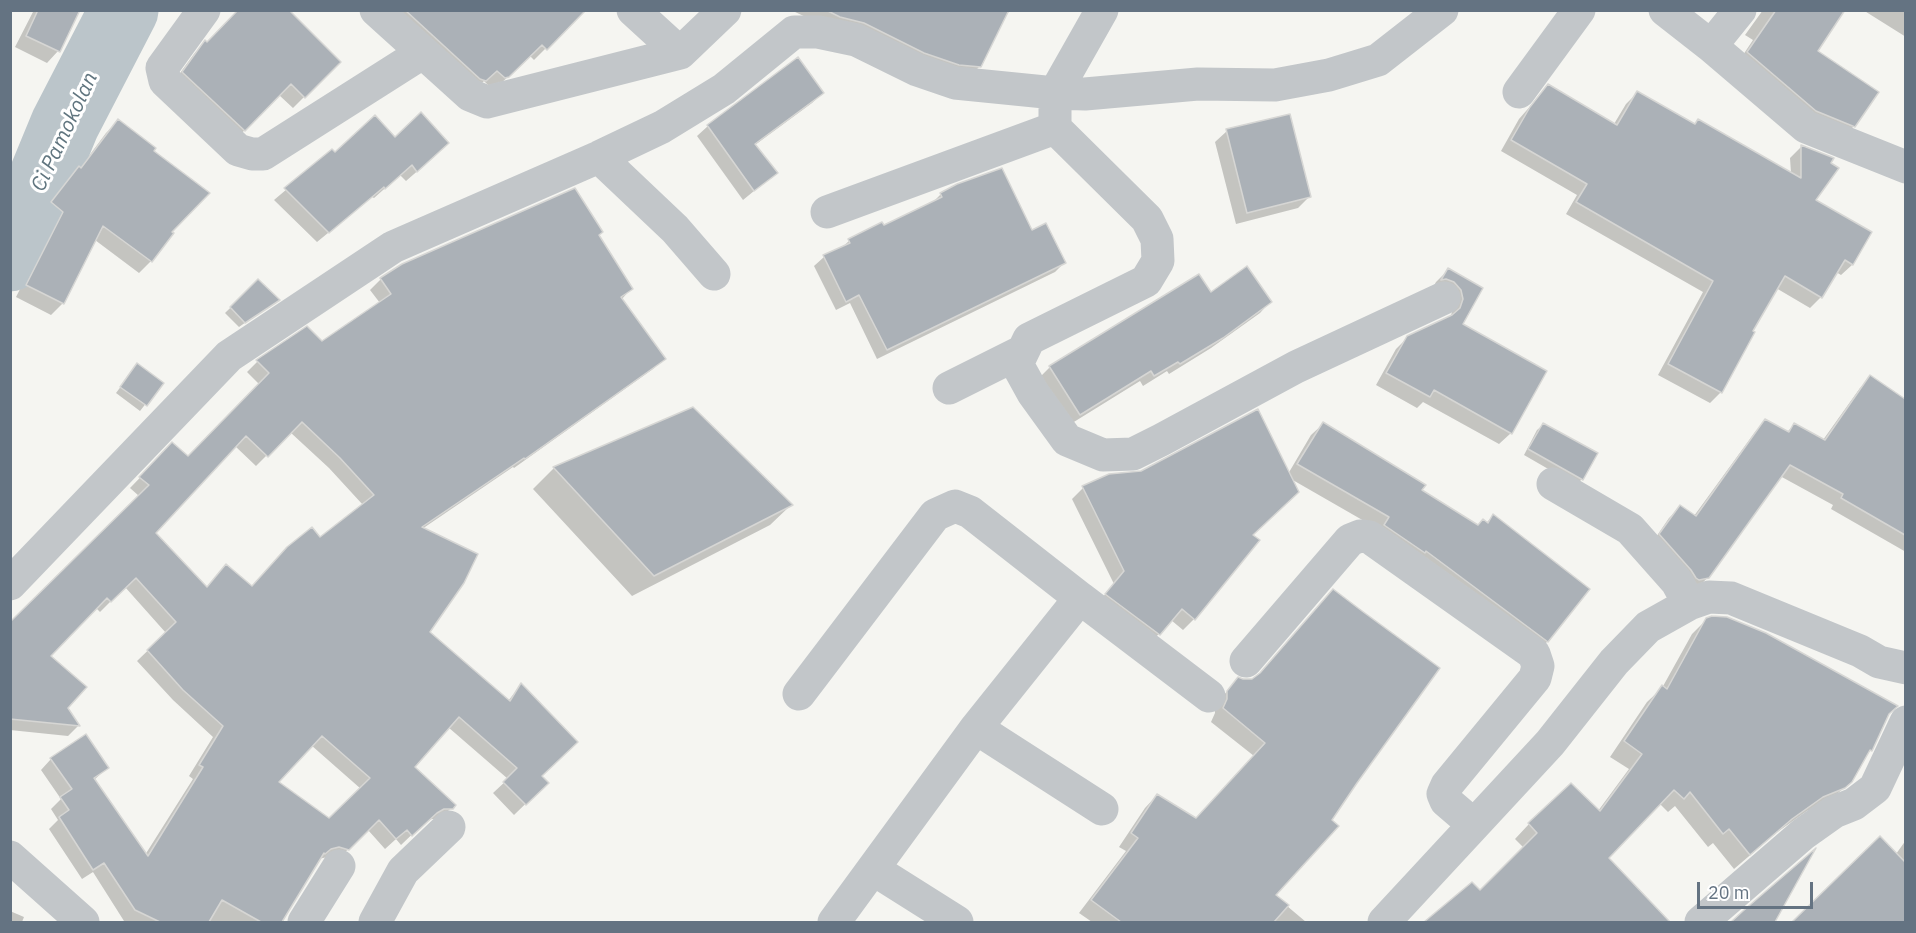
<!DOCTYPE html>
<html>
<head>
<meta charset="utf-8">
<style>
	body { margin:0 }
	#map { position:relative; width:1916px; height:933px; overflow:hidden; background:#f5f5f1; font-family:"IBM Plex Sans",sans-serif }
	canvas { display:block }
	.frame { position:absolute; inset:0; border:12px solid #647382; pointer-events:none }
	.scale { position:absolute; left:1697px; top:882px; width:116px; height:27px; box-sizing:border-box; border:3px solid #647382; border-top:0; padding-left:8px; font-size:18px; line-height:21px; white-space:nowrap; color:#647382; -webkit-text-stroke:4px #fff; paint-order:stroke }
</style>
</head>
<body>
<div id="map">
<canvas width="1916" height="933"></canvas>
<div class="frame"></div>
<div class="scale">20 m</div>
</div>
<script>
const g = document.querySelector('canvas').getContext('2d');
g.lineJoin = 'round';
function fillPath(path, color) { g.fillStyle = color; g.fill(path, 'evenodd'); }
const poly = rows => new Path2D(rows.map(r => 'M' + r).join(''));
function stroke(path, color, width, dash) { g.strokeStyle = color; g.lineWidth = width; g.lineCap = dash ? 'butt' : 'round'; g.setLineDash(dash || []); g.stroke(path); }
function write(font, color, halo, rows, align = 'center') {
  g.font = font + ' "IBM Plex Sans",sans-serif'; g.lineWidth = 6; g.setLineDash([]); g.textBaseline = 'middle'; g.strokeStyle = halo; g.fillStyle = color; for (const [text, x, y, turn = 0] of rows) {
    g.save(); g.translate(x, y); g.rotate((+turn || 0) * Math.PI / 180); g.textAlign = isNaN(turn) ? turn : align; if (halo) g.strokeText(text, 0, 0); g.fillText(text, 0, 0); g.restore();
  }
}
const shadow = poly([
	[34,10,79,10,58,51,47,63,15,47],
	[380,10,584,10,534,60,530,56,496,88,492,89,484,81,473,92],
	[1010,10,1002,22,980,66,969,77,827,27,793,11],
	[1763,10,1843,10,1816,51,1854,126,1843,137,1737,64,1753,40,1745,35],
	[1863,10,1906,10,1906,37],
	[205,42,207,44,339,62,293,108,279,95,233,142,172,84,194,54],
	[798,59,822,93,812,103,755,145,776,173,743,200,697,136,708,126],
	[1548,86,1614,124,1626,104,1637,93,1694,125,1698,121,1791,173,1790,158,1801,147,1814,200,1870,233,1852,265,1841,275,1836,272,1821,297,1810,308,1776,288,1751,331,1753,333,1721,392,1710,403,1658,375,1703,292,1566,214,1577,195,1501,151,1519,119],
	[118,121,152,151,172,234,151,261,139,273,95,240,63,303,51,315,16,297,53,224,40,215,67,180,80,168,106,133],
	[1227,131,1309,197,1298,208,1236,224,1215,142],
	[332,151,335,154,437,154,406,181,400,175,374,198,372,197,317,242,274,200],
	[941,194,1031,232,1064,263,1055,272,877,359,850,303,836,310,814,266,824,257,840,249,849,241,882,224,883,227,931,204],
	[598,235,631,289,621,300,664,359,653,369,514,468,513,467,422,529,428,632,508,701,521,685,540,777,547,783,514,815,493,793,508,779,448,727,412,768,454,805,440,819,432,819,424,823,401,845,396,839,385,849,368,830,337,860,328,857,318,859,280,922,128,922,124,921,93,872,82,879,49,829,58,820,51,809,61,799,41,770,51,759,107,768,93,781,145,855,193,779,189,776,213,737,173,700,137,661,166,633,125,587,100,612,96,608,49,656,66,708,78,726,68,736,10,730,10,624,139,496,130,488,162,455,188,458,259,384,247,372,257,362,307,328,322,343,380,303,370,290,381,279,403,265],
	[290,432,329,468,363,505,319,539,251,587,216,577,206,588,154,533,235,446,256,466],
	[311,745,361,789,329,820,277,782],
	[1448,270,1481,289,1461,324,1511,433,1499,444,1423,402,1417,408,1376,385,1396,349,1408,337,1450,318,1452,312,1431,291,1436,282],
	[258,281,277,300,239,327,225,313],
	[1270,302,1260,313,1211,348,1169,374,1167,371,1143,386,1140,381,1069,425,1039,378,1050,367],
	[137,365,162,383,140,411,116,393],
	[1871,377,1906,401,1906,411,1866,468,1906,491,1906,552,1831,509,1833,505,1780,476,1708,577,1697,589,1650,546,1669,518,1680,507,1694,516,1755,432,1766,421,1787,432,1794,425,1823,440,1860,388],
	[1323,424,1420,490,1478,526,1486,523,1493,516,1588,589,1547,642,1535,653,1378,529,1291,479,1194,619,1183,630,1171,620,1148,646,1095,606,1114,584,1072,499,1083,488,1288,474,1311,435],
	[1543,425,1582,479,1576,485,1524,455,1537,430],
	[554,468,791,505,770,525,632,596,533,489],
	[1333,591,1274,895,1306,922,1237,922,1208,898,1191,922,1092,922,1079,913,1126,851,1119,847,1145,808,1157,795,1195,819,1254,756,1211,722,1215,713,1215,705,1238,679,1252,680,1257,677],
	[1707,619,1887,714,1871,750,1864,756,1851,781,1835,796,1828,802,1807,811,1776,833,1734,869,1713,843,1708,847,1675,806,1668,812,1659,803,1607,858,1662,922,1526,922,1487,885,1524,848,1515,839,1529,824,1598,811,1629,769,1610,757,1647,702,1662,688,1692,634],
	[1880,838,1896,854,1906,840,1906,922,1794,922],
	[1811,854,1773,922,1733,922,1744,912],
	[1464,891,1491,922,1427,922],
	[10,911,24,917,22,922,10,922]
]);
const river = poly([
	[10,257,65,124,124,10]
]);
const building = poly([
	[38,10,80,10,60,52,26,36,38,10],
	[238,10,289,10,341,62,305,98,291,84,245,131,182,72,205,40,207,42,238,10],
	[405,10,586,10,547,50,542,45,509,77,505,78,497,71,486,81,480,79,405,10],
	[826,10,1009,10,981,67,959,65,924,53,864,23,840,17,826,10],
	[1776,10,1845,10,1818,51,1879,92,1855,127,1816,111,1747,52,1776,10],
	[798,57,824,93,755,144,778,173,754,191,707,125,798,57],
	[1548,84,1617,125,1637,91,1695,124,1698,119,1801,178,1801,145,1834,158,1831,163,1839,168,1816,200,1872,232,1853,265,1845,260,1822,298,1785,276,1753,331,1755,332,1722,393,1668,364,1713,281,1576,202,1587,184,1511,140,1530,107,1548,84],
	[421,112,449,143,417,172,412,165,385,189,384,187,329,233,284,188,332,149,335,152,375,115,395,137,421,112],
	[1290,114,1311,197,1247,213,1226,129,1290,114],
	[118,119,156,148,154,151,210,193,172,232,174,233,152,262,103,226,64,304,26,285,63,212,51,202,79,166,81,168,118,119],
	[1002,168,1032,230,1046,223,1066,263,887,350,859,295,846,302,823,255,850,243,848,239,882,222,884,225,942,197,940,193,957,184,1002,168],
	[575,188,603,232,599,235,633,289,621,297,666,359,525,459,524,458,422,527,478,554,464,583,430,632,510,701,521,683,578,742,542,776,549,783,526,805,503,782,517,768,459,717,415,767,456,805,453,809,444,809,437,813,412,836,407,830,396,839,379,820,349,850,339,847,331,849,325,854,324,853,282,922,261,922,222,900,209,922,160,922,135,910,104,863,93,870,59,817,69,810,60,797,72,789,50,758,86,734,109,768,94,778,148,856,203,767,199,765,223,726,183,690,147,650,176,622,136,578,111,602,107,598,51,656,87,687,68,708,80,726,10,719,10,622,149,485,139,477,172,442,188,456,269,373,256,360,307,326,322,341,391,294,380,278,402,264,575,188],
	[302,422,340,458,374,495,320,537,312,527,287,547,252,586,226,564,207,587,156,533,246,436,268,457,302,422],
	[322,736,370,778,329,818,279,782,322,736],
	[1247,266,1272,302,1223,338,1180,364,1178,362,1154,376,1151,371,1080,415,1049,366,1199,274,1211,292,1247,266],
	[1448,268,1483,288,1463,324,1547,371,1512,434,1434,390,1430,397,1386,373,1407,336,1452,315,1460,308,1463,299,1461,290,1454,282,1446,279,1441,280,1448,268],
	[258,279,280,300,245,323,230,307,258,279],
	[137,363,164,383,147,406,120,387,137,363],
	[1870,375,1905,399,1905,535,1841,498,1843,494,1790,465,1709,578,1699,580,1696,578,1691,570,1659,534,1680,505,1696,516,1765,419,1789,432,1794,423,1825,440,1870,375],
	[693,407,793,505,654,576,553,467,693,407],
	[1258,409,1299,492,1253,535,1260,540,1195,620,1182,609,1160,635,1105,594,1124,571,1082,486,1109,474,1141,471,1258,409],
	[1323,422,1426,485,1422,490,1478,525,1483,519,1488,523,1493,514,1590,589,1548,642,1426,551,1425,553,1384,525,1389,517,1297,464,1323,422],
	[1543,423,1598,453,1583,480,1528,449,1543,423],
	[1333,589,1362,611,1440,668,1357,783,1332,820,1339,826,1276,895,1289,905,1274,922,1121,922,1091,900,1138,838,1131,833,1157,794,1196,818,1265,743,1223,708,1227,699,1227,691,1238,677,1243,679,1252,679,1260,673,1333,589],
	[1712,616,1727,617,1766,633,1898,706,1889,714,1872,751,1870,750,1852,782,1845,788,1823,797,1792,819,1750,855,1729,829,1723,834,1690,792,1684,799,1674,790,1609,858,1670,922,1424,922,1472,882,1480,890,1537,833,1528,823,1571,783,1600,811,1642,754,1624,741,1662,685,1667,689,1706,618,1712,616],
	[1880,836,1905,862,1905,922,1792,922,1880,836],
	[1816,848,1775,922,1731,922,1743,911,1816,848]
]);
const minor = poly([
	[204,10,162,68,165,81,238,150,252,154,263,154,422,53],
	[376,10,470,95,487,102,680,53,725,10],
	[633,10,680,53],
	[1102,10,1055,93,1055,128,1147,219,1157,239,1158,261,1146,281,1029,339,1017,364,1033,393,1067,440,1103,455,1133,454,1161,440,1296,367,1444,298],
	[1665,10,1711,46,1806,127,1906,167],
	[1711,46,1740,10],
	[1519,92,1579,10],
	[599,157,675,229,714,274],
	[827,212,1055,128],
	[949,388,1023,351],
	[1553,484,1630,529,1677,582,1689,604],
	[10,584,229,356,393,247,599,157,662,127,724,89,794,32,818,32,856,40,917,70,955,83,1055,93,1085,94,1198,84,1275,85,1329,75,1378,60,1442,10],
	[1246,661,1350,540,1360,536,1369,537,1534,654,1538,666,1535,678,1447,785,1443,794,1446,801,1474,825],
	[799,694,935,515,955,506,970,512,1080,598],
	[976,728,1102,809],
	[10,857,83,922],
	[873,869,957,922],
	[304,922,339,866],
	[375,922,403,871,449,827],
	[834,922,976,728,1080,598,1209,696],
	[1384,922,1550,743,1614,662,1648,627,1689,604,1709,597,1731,598,1860,651,1879,662,1906,668],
	[1701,922,1803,834,1834,812,1854,804,1875,788,1906,722]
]);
const waterNames = [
	["Ci Pamokolan",65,132,-65]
];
fillPath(shadow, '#0003');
stroke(river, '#bbc5ca', 69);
fillPath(building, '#abb1b7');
stroke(building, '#d6d6d4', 1.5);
stroke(minor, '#c2c6c9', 33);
write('italic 21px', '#60757f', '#fff', waterNames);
</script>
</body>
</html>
